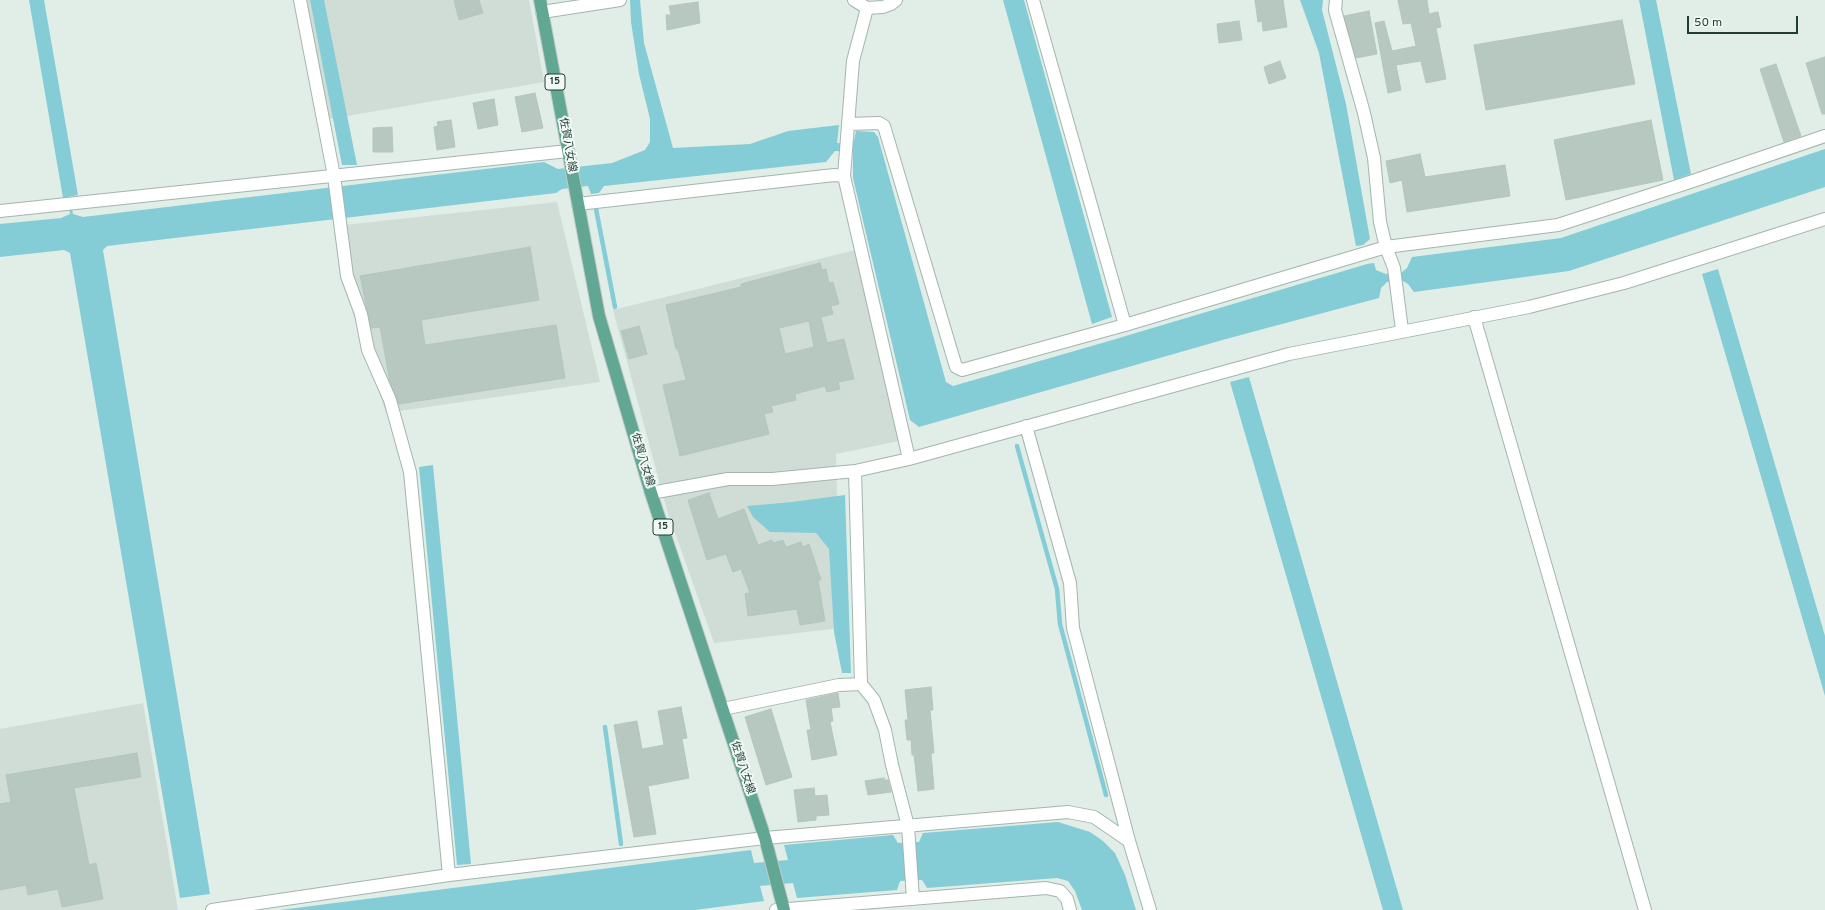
<!DOCTYPE html>
<html>
<head>
<meta charset="utf-8">
<style>
	body { margin:0 }
	#map { position:relative; width:1825px; height:910px; overflow:hidden; background:#e1ede7; font-family:Overpass,sans-serif }
	canvas { display:block }
	.scale { position:absolute; left:1687px; top:16px; width:111px; height:18px; box-sizing:border-box; border:2px solid #1f3f36; border-top:0; padding-left:5px; font-size:12px; line-height:14px; white-space:nowrap; color:#1f3f36; -webkit-text-stroke:3px #f2f9f5; paint-order:stroke }
</style>
</head>
<body>
<div id="map">
<canvas width="1825" height="910"></canvas>
<div class="scale">50 m</div>
</div>
<script>
const g = document.querySelector('canvas').getContext('2d');
g.lineJoin = 'round';
function fillPath(path, color) { g.fillStyle = color; g.fill(path, 'evenodd'); }
const poly = rows => new Path2D(rows.map(r => 'M' + r).join(''));
function stroke(path, color, width, dash) { g.strokeStyle = color; g.lineWidth = width; g.lineCap = dash ? 'butt' : 'round'; g.setLineDash(dash || []); g.stroke(path); }
function write(font, color, halo, rows, align = 'center') {
  g.font = font + ' Overpass,"Noto Sans JP",sans-serif'; g.lineWidth = 4; g.setLineDash([]); g.textBaseline = 'middle'; g.strokeStyle = halo; g.fillStyle = color; for (const [text, x, y, turn = 0] of rows) {
    g.save(); g.translate(x, y); g.rotate((+turn || 0) * Math.PI / 180); g.textAlign = isNaN(turn) ? turn : align; if (halo) g.strokeText(text, 0, 0); g.fillText(text, 0, 0); g.restore();
  }
}
const built = poly([
	[296,0,529,0,544,82,318,121],
	[557,202,600,382,386,413,344,285,335,226],
	[855,250,899,441,836,454,840,628,714,643,667,510,613,310],
	[143,703,178,910,0,910,0,729]
]);
const water = poly([
	[29,0,44,0,78,195,63,198],
	[310,0,324,0,357,165,342,165],
	[630,0,640,0,644,43,673,148,750,144,788,131,839,125,837,143,853,145,856,131,874,132,878,137,946,382,953,386,1109,341,1367,264,1374,263,1376,270,1386,274,1402,272,1407,268,1412,257,1561,238,1825,149,1825,187,1569,271,1414,292,1408,284,1403,281,1387,282,1381,288,1379,298,1226,339,919,427,910,420,853,178,853,152,835,151,826,162,604,186,599,193,591,194,588,186,562,189,556,193,107,246,103,250,210,894,180,898,70,253,64,250,0,257,0,224,61,218,70,214,69,209,72,209,73,214,83,217,544,162,558,169,612,163,645,150,650,142,650,119,639,74,631,22],
	[1003,0,1024,0,1112,317,1092,324],
	[1300,0,1323,0,1322,10,1346,104,1370,239,1363,245,1356,246,1319,53],
	[1639,0,1656,0,1691,174,1674,180],
	[1718,269,1825,636,1825,696,1702,274],
	[1249,377,1403,910,1383,910,1230,382],
	[433,465,471,864,457,865,419,467],
	[845,495,851,673,842,673,834,632,829,549,816,533,770,532,753,517,747,506,792,502],
	[1058,822,1090,832,1103,841,1115,853,1125,875,1136,910,1082,910,1075,891,1068,881,1057,878,927,888,922,880,900,881,897,890,797,898,793,883,760,886,764,901,695,910,280,910,751,850,754,863,788,860,784,845,893,835,898,843,919,842,923,833]
]);
const stream = poly([
	[596,209,615,307],
	[1017,446,1057,589,1060,624,1106,795],
	[605,727,621,844]
]);
const building = poly([
	[454,0,479,0,483,13,459,20,454,0],
	[1255,0,1283,0,1287,27,1263,31,1262,21,1258,22,1255,0],
	[1398,0,1427,0,1429,14,1438,12,1441,27,1436,28,1446,79,1426,83,1421,61,1396,65,1401,90,1388,93,1375,23,1384,21,1392,51,1416,46,1411,23,1403,24,1398,0],
	[698,2,700,23,667,30,666,15,671,15,669,6,698,2],
	[1369,11,1377,54,1356,58,1344,16,1369,11],
	[1622,20,1635,84,1486,110,1474,45,1622,20],
	[1239,21,1242,40,1219,43,1217,24,1239,21],
	[1825,57,1825,114,1822,114,1806,63,1825,57],
	[1280,61,1286,78,1269,84,1264,67,1280,61],
	[1776,64,1801,136,1784,142,1760,69,1776,64],
	[535,93,543,128,522,132,515,97,535,93],
	[494,99,498,125,478,129,473,103,494,99],
	[451,120,455,147,437,150,434,127,438,126,437,122,451,120],
	[1651,120,1663,180,1566,200,1554,140,1651,120],
	[392,127,393,152,373,152,373,128,392,127],
	[1420,154,1425,177,1505,165,1510,196,1407,212,1402,180,1390,183,1386,161,1420,154],
	[530,247,539,300,421,320,425,345,556,325,565,378,399,404,390,382,380,327,371,328,360,276,530,247],
	[820,263,822,270,826,269,829,283,833,282,839,304,831,306,833,314,821,317,827,343,844,339,854,379,838,382,840,389,827,392,825,386,795,394,796,400,771,406,773,412,764,414,769,434,680,456,663,385,686,380,678,349,676,349,666,305,741,287,741,284,820,263],
	[809,321,814,347,785,354,779,328,809,321],
	[639,326,647,354,629,359,621,331,639,326],
	[709,493,718,519,744,509,758,545,772,540,773,543,783,540,786,547,801,542,803,547,809,544,821,580,818,580,825,621,800,625,797,609,748,616,745,594,750,593,741,569,733,572,726,554,707,560,688,500,709,493],
	[931,687,933,710,930,710,934,753,931,753,934,789,918,791,914,755,912,755,911,740,907,740,905,720,908,720,905,690,931,687],
	[838,693,840,707,831,708,833,721,830,722,837,755,812,760,807,730,811,730,806,700,838,693],
	[681,707,687,738,682,739,689,778,648,786,656,834,634,837,614,725,637,721,642,749,664,745,658,711,681,707],
	[771,709,792,777,766,785,745,717,771,709],
	[137,753,141,777,74,788,89,865,96,863,103,899,62,907,58,889,28,895,26,885,0,890,0,804,11,802,6,775,137,753],
	[884,778,884,780,888,780,891,792,868,795,865,781,884,778],
	[814,788,815,796,827,795,829,815,816,816,816,820,798,822,794,790,814,788]
]);
const minor = poly([
	[300,0,334,176,347,276,361,314,368,350,390,400,410,472,449,875],
	[854,0,867,8,883,7,891,4,896,0],
	[1033,0,1125,325,1386,247,1558,225,1690,182,1825,136],
	[1336,0,1335,10,1364,113,1374,158,1380,222,1386,247,1394,268,1402,330],
	[867,8,853,61,844,176,909,459],
	[542,12,620,0],
	[848,124,879,123,884,126,956,367,962,370,1125,325],
	[578,204,834,175,844,176],
	[0,211,568,151],
	[1474,317,1645,910],
	[1026,426,1070,583,1073,628,1129,841,1150,910],
	[855,471,861,684,874,700,885,730,892,765,908,826,913,899],
	[651,493,728,479,772,479,855,471,909,459,1289,354,1529,307,1624,283,1825,219],
	[723,709,839,685,861,684],
	[212,910,449,875,765,838,1068,812,1094,817,1129,841],
	[776,910,1046,888,1060,891,1067,899,1070,910]
]);
const major = poly([
	[540,0,599,316,651,493,765,838,784,910]
]);
const shields = [
	[555,82,20],
	[663,527,20]
];
const shieldNames = [
	["15",555,82],
	["15",663,527]
];
const streetNames = [
	["佐賀八女線",567,145,80],
	["佐賀八女線",642,460,73],
	["佐賀八女線",742,768,72]
];
fillPath(built, '#cfddd6');
fillPath(water, '#84cdd7');
stroke(stream, '#84cdd7', 4.5);
fillPath(building, '#b6c8c0');
stroke(building, '#b3c7be', 1);
stroke(minor, '#a3b5ae', 14);
stroke(major, '#c0c9c7', 14);
stroke(minor, '#fff', 12);
stroke(major, '#61a793', 12);
for (const [x, y, w] of shields) { const box = new Path2D(); box.roundRect(x - w / 2, y - 8, w, 16, 3); g.fillStyle = '#f2f9f5'; g.fill(box); stroke(box, '#1f3f36', 1); }
write('bold 10px', '#1f3f36', null, shieldNames);
write('11px', '#1f3f36', '#f2f9f5', streetNames);
</script>
</body>
</html>
